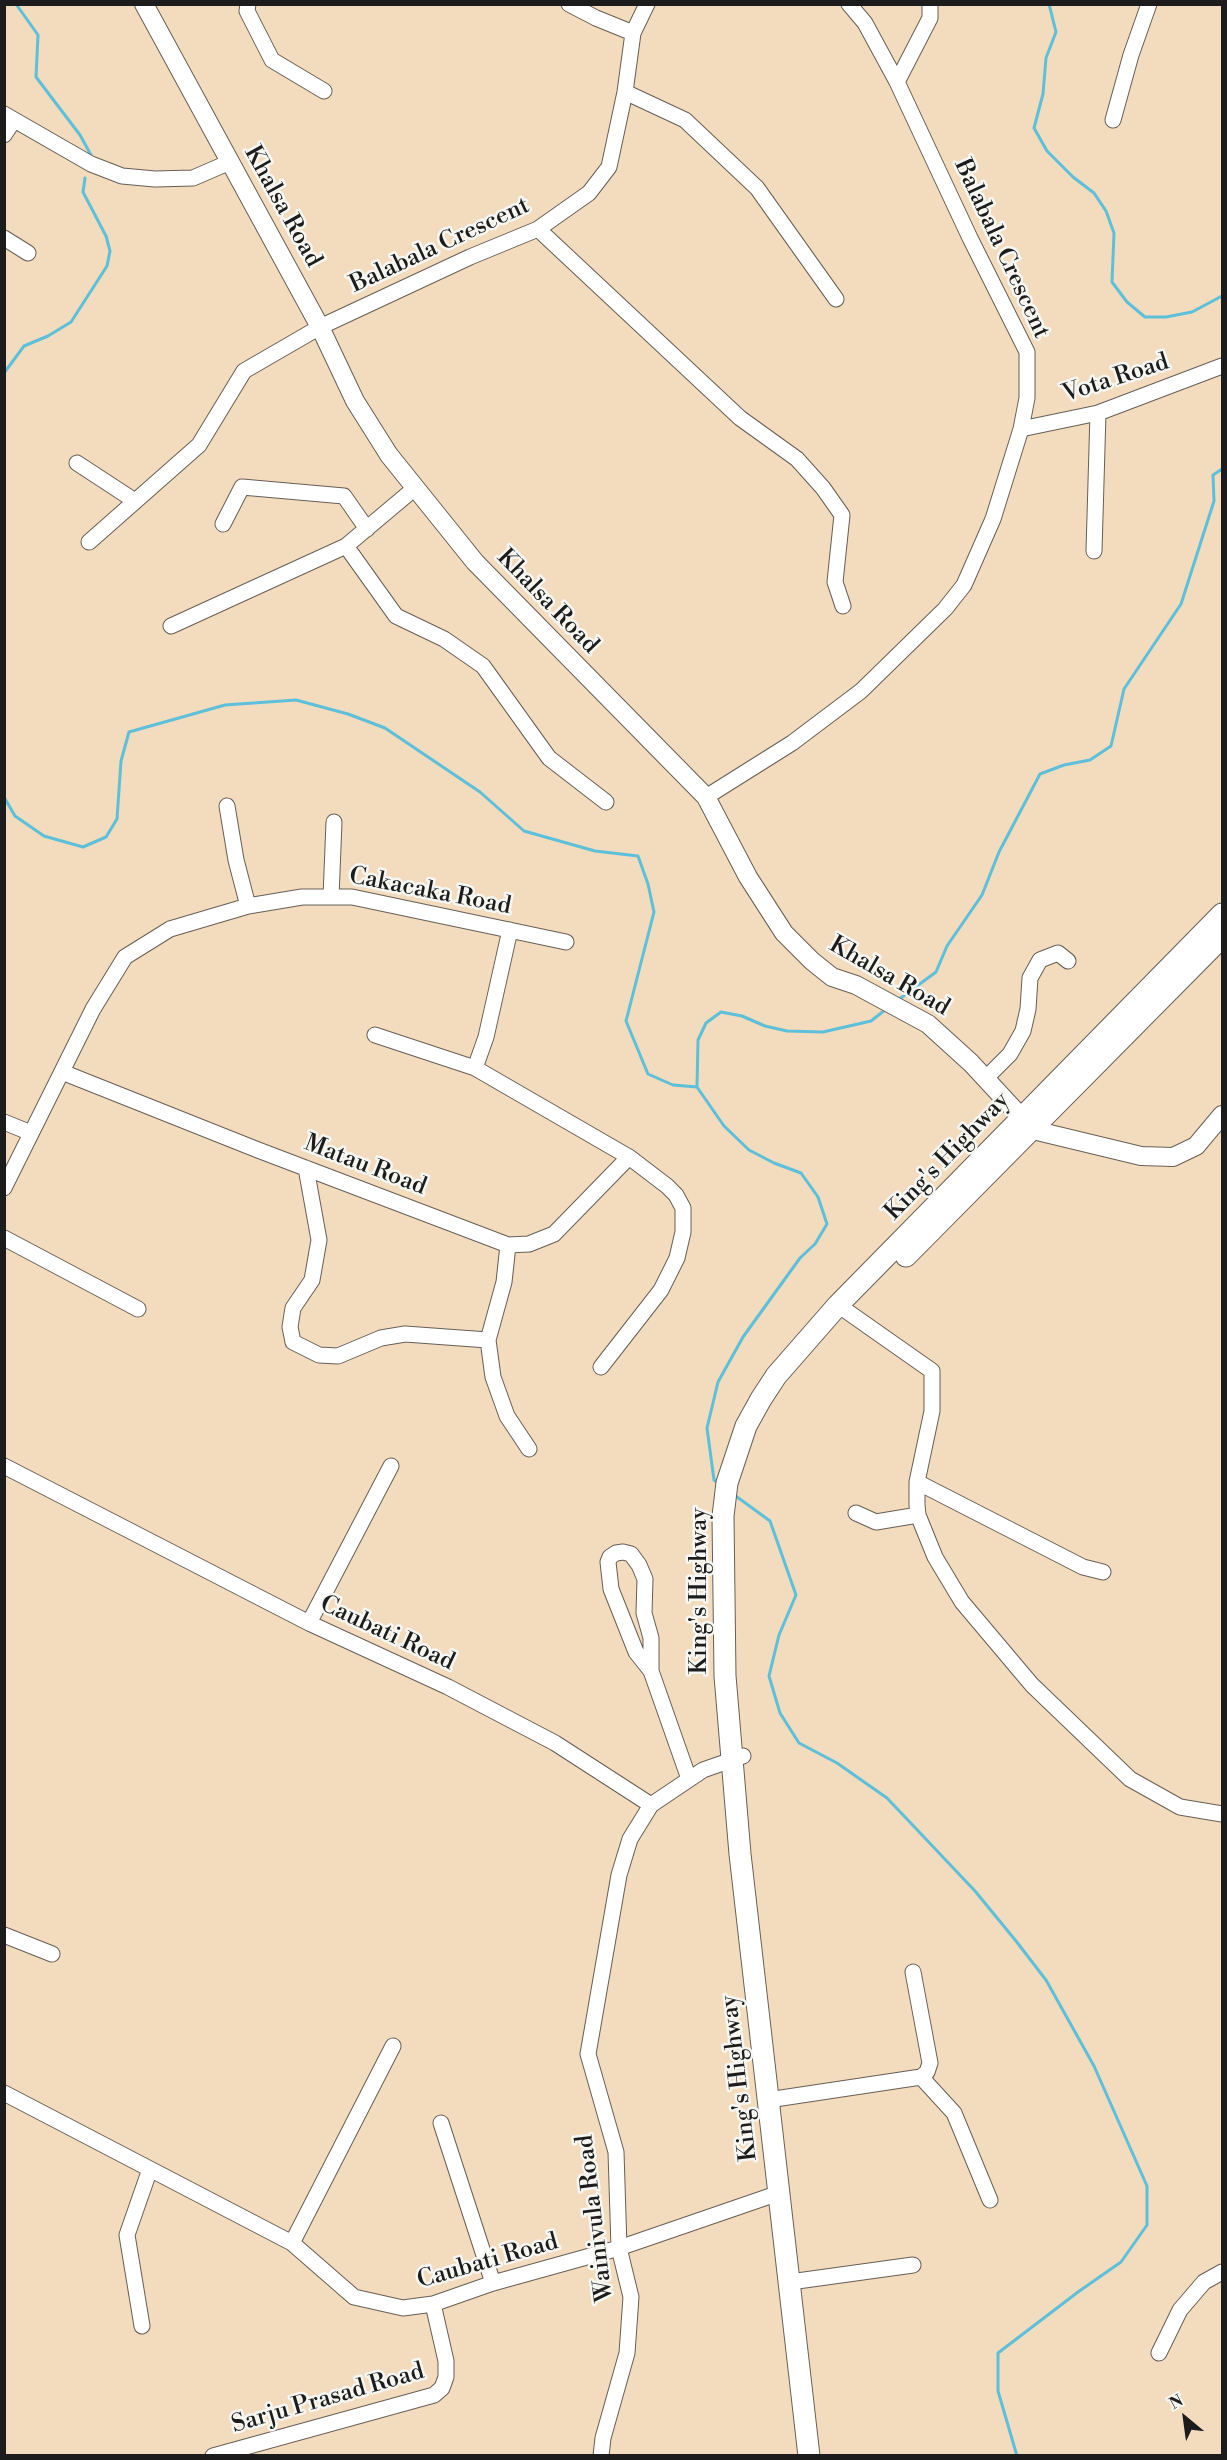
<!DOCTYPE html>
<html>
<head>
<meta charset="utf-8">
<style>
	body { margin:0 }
	#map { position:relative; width:1227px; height:2460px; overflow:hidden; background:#f3dbbe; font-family:"Libre Bodoni",serif }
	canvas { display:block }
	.frame { position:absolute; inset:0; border:6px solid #1c1c1c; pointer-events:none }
	.north { position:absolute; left:1155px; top:2388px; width:60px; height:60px; -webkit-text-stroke:4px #f6f6f2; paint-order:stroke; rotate:331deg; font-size:16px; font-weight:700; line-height:24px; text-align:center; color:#1c1c1c }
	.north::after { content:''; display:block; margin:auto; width:21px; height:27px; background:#1c1c1c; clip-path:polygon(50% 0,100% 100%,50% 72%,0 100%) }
</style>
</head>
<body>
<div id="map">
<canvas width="1227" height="2460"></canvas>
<div class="frame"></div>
<div class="north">N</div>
</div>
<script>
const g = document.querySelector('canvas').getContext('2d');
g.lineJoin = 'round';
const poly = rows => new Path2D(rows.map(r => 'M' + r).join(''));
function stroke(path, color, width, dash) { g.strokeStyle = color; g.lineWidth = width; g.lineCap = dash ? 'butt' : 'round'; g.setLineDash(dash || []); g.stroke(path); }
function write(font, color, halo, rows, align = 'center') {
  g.font = font + ' "Libre Bodoni",serif'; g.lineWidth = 5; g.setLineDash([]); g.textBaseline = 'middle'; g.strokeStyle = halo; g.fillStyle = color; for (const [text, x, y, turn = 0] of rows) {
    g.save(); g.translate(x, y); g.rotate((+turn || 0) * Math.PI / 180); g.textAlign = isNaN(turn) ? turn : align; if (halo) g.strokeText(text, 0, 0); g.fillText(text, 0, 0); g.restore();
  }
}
const stream = poly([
	[16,4,38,35,36,77,80,135,91,155],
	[1049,4,1056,32,1046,58,1043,94,1034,128,1047,151,1073,177,1094,193,1106,211,1114,233,1112,282,1127,302,1145,317,1166,317,1192,312,1222,296],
	[4,373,24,346,48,336,71,322,107,266,110,251,106,236,83,192,85,178],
	[4,797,15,816,44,836,83,847,106,837,117,819,121,761,129,732,225,705,296,700,348,714,385,728,480,792,524,831,595,851,638,856,648,884,654,912,626,1021,648,1074,673,1085,697,1087,724,1126,749,1150,774,1163,801,1173,818,1197,827,1224,815,1244,800,1258,743,1337,718,1382,707,1428,714,1480,718,1483],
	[898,1000,936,972,947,946,982,895,999,852,1040,774,1064,765,1090,760,1111,746,1124,689,1181,604,1214,501,1213,475,1222,469],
	[697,1087,698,1040,706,1023,721,1012,742,1016,765,1026,787,1031,823,1032,871,1021,885,1010],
	[733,1494,770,1521,796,1595,779,1635,769,1676,780,1713,799,1743,837,1763,887,1798,975,1891,1016,1941,1046,1980,1094,2066,1147,2186,1147,2225,1121,2262,1078,2292,998,2353,998,2391,1017,2456]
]);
const minor = poly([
	[248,4,247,11,272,60,324,91],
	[569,4,596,18,633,33],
	[897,82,930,18,930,4],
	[625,92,685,120,757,188,836,299],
	[4,114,91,164,122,176,155,179,193,178,230,162],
	[1113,120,1131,55,1149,4],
	[4,135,14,120],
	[538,229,740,418,797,459,823,488,842,515,835,582,843,606],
	[4,238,28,253],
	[1021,429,1098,413,1222,366],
	[77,463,135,501],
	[223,524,242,487,344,496,367,529],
	[89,542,199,445,244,371,320,327,470,257,538,229,589,193,609,167,625,92,633,33,647,4],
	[346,546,396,616,444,639,483,666,549,758,606,802],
	[1094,551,1098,413],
	[171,626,346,546,415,488],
	[706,797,792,743,861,691,945,609,964,585,993,519,1021,429,1027,398,1027,352,970,238,897,82,865,23,849,4],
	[227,806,236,860,248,906],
	[331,897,334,822],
	[375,1035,475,1068,629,1157,667,1186,676,1195,683,1208,683,1232,677,1258,661,1290,601,1367],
	[475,1068,486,1037,510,930],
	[62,1072,258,1150,508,1245,529,1244,554,1234,629,1157],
	[985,1079,1010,1054,1023,1031,1028,1009,1030,978,1040,960,1058,953,1068,961],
	[4,1122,31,1133],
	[306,1168,319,1240,312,1280,293,1308,290,1327,293,1342,319,1355,338,1356,381,1338,405,1334,488,1340],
	[4,1188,93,1009,125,957,170,929,248,906,302,897,352,897,566,942],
	[4,1238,138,1309],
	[508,1245,504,1282,488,1340,493,1377,507,1416,529,1449],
	[838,1305,932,1371,932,1411,917,1482,917,1505,918,1515,935,1557,962,1602,1032,1685,1130,1779,1180,1807,1222,1814],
	[4,1466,309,1623,448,1687,555,1743,651,1805,703,1770,743,1756],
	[917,1482,1083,1567,1103,1572],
	[856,1513,876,1522,918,1515],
	[309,1623,391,1466],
	[651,1671,651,1638,644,1613,645,1579,639,1565,631,1554,623,1552,616,1553,610,1557,608,1562,611,1589,636,1652,651,1671,689,1779],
	[4,1935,52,1954],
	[921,2077,954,2113,990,2200],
	[4,2093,292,2243,354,2297,403,2308,433,2304,493,2283,619,2248,779,2193],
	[768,2100,921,2077,927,2072,930,2063,913,1972],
	[441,2123,493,2283],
	[292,2243,393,2046],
	[790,2282,913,2265],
	[142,2326,127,2235,150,2169],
	[1159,2353,1180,2310,1204,2282,1222,2272],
	[213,2456,434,2395,442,2388,446,2377,446,2361,433,2304],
	[601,2456,603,2438,627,2353,631,2297,619,2248,616,2152,588,2054,619,1875,630,1839,651,1805]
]);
const major = poly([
	[144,4,320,327,355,401,389,455,475,562,706,797,748,877,784,933,812,961,832,977,856,985,928,1024,971,1063,1033,1130,1141,1156,1173,1157,1196,1146,1222,1115]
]);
const highway = poly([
	[906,1256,1222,937],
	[809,2456,740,1854,732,1759,725,1676,723,1516,727,1483,746,1426,761,1399,776,1376,838,1305,1222,914]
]);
const streetNames = [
	["Khalsa Road",282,207,61],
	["Balabala Crescent",440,246,-25],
	["Balabala Crescent",1001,249,65],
	["Vota Road",1116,379,-18],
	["Khalsa Road",547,602,46],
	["Cakacaka Road",430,892,11],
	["Khalsa Road",889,977,30],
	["King's Highway",948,1157,-46],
	["Matau Road",365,1166,21],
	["King's Highway",700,1591,-90],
	["Caubati Road",387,1634,25],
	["King's Highway",740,2078,-97],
	["Wainivula Road",596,2218,-97],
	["Caubati Road",488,2262,-16],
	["Sarju Prasad Road",328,2399,-16]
];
stroke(stream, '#5dc0db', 3);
stroke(minor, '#675f55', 17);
stroke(major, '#675f55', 20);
stroke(highway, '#675f55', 23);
stroke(minor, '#fff', 15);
stroke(major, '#fff', 18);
stroke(highway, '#fff', 21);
write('24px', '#1c1c1c', '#f6f6f2', streetNames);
</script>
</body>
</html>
